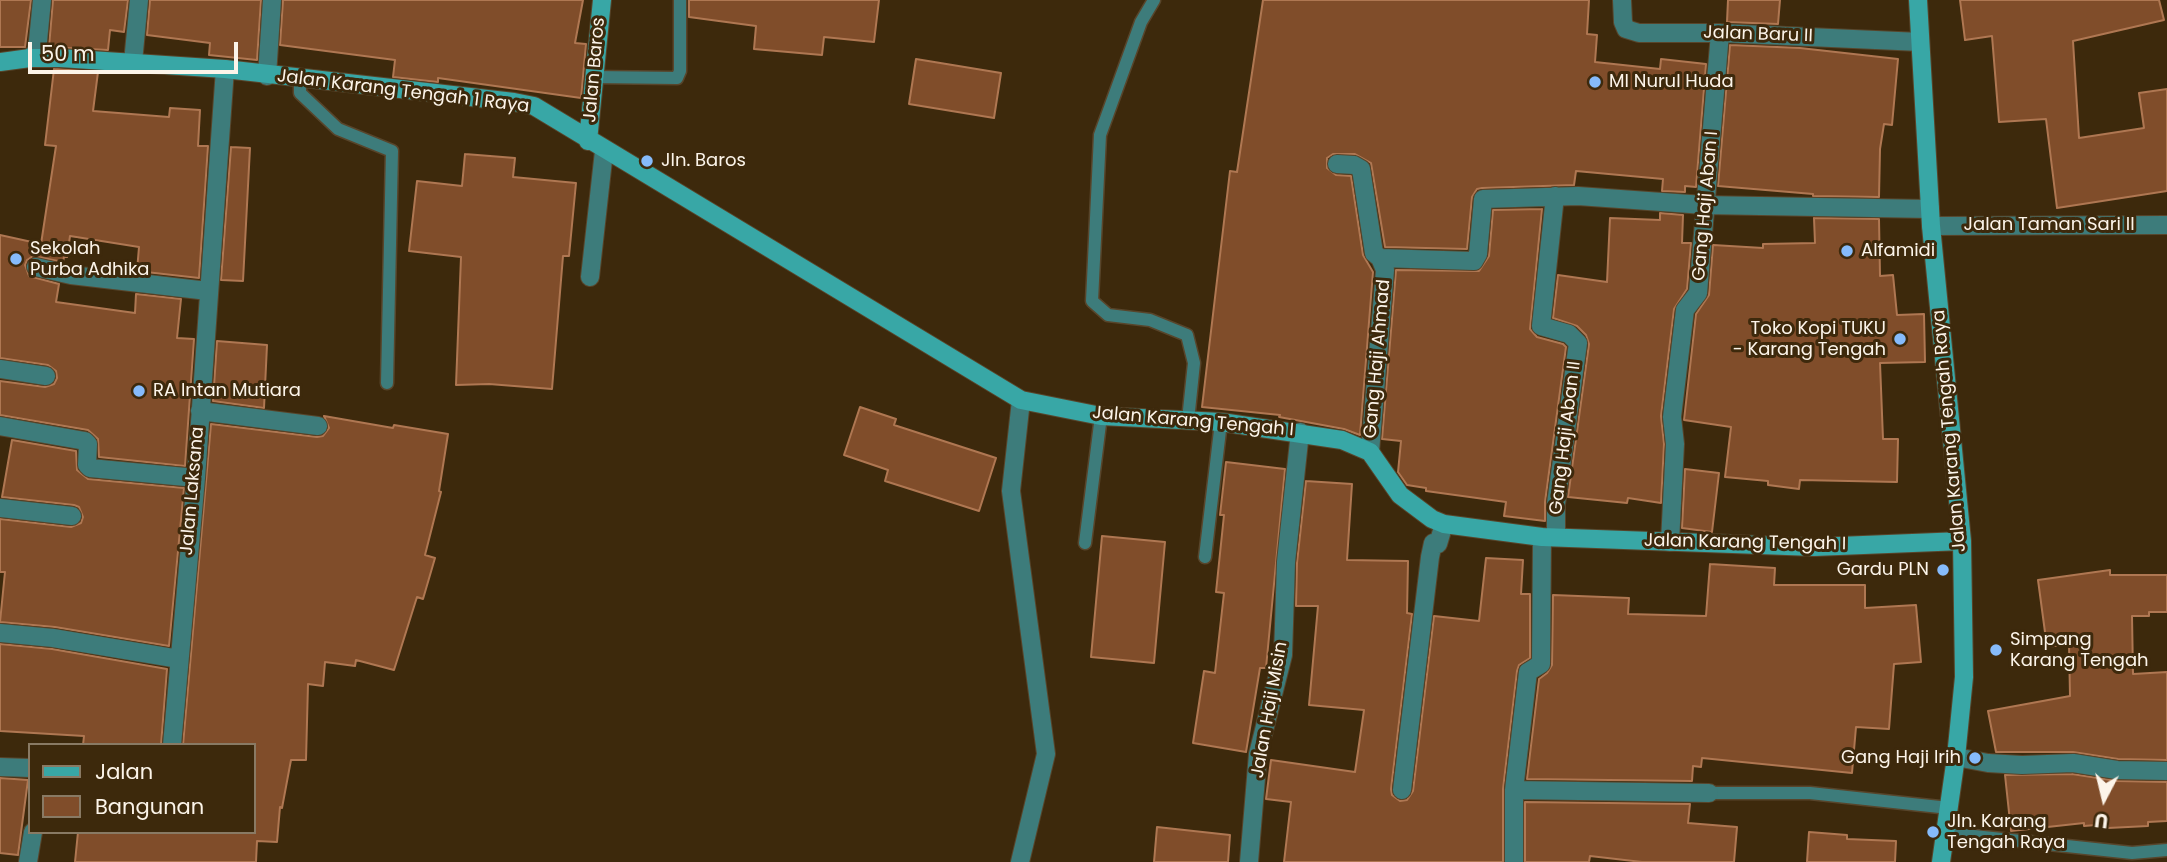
<!DOCTYPE html>
<html>
<head>
<meta charset="utf-8">
<style>
	body { margin:0 }
	#map { position:relative; width:2167px; height:862px; overflow:hidden; background:#3d290c; font-family:Poppins,sans-serif }
	canvas { display:block }
	.legend { position:absolute; left:28px; top:743px; width:228px; height:91px; box-sizing:border-box; background:#3d290c; border:2px solid #897a64; margin:0; padding:9px 12px; list-style:none; font-size:21px; color:#fcf4e9 }
	.legend li { display:flex; align-items:center; gap:14px; height:35px }
	.legend b { width:35px; border:2px solid #897a64 }
	.north { position:absolute; left:2069px; top:764px; width:70px; height:70px; -webkit-text-stroke:5px #3d290c; paint-order:stroke; rotate:187deg; font-size:19px; font-weight:700; line-height:28px; text-align:center; color:#fcf4e9 }
	.north::after { content:''; display:block; margin:auto; width:24px; height:32px; background:#fcf4e9; clip-path:polygon(50% 0,100% 100%,50% 72%,0 100%) }
	.scale { position:absolute; left:28px; top:42px; width:210px; height:32px; box-sizing:border-box; border:4px solid #fcf4e9; border-top:0; padding-left:9px; font-size:21px; line-height:24px; white-space:nowrap; color:#fcf4e9; -webkit-text-stroke:5px #3d290c; paint-order:stroke }
</style>
</head>
<body>
<div id="map">
<canvas width="2167" height="862"></canvas>
<ul class="legend">
<li><b style="height:9px;background:#38a7a6"></b>Jalan</li>
<li><b style="height:19px;background:#804d2a"></b>Bangunan</li>
</ul>
<div class="north">U</div>
<div class="scale">50 m</div>
</div>
<script>
const g = document.querySelector('canvas').getContext('2d');
g.lineJoin = 'round';
function fillPath(path, color) { g.fillStyle = color; g.fill(path, 'evenodd'); }
const poly = rows => new Path2D(rows.map(r => 'M' + r).join(''));
function stroke(path, color, width, dash) { g.strokeStyle = color; g.lineWidth = width; g.lineCap = dash ? 'butt' : 'round'; g.setLineDash(dash || []); g.stroke(path); }
function write(font, color, halo, rows, align = 'center') {
  g.font = font + ' Poppins,sans-serif'; g.lineWidth = 6; g.setLineDash([]); g.textBaseline = 'middle'; g.strokeStyle = halo; g.fillStyle = color; for (const [text, x, y, turn = 0] of rows) {
    g.save(); g.translate(x, y); g.rotate((+turn || 0) * Math.PI / 180); g.textAlign = isNaN(turn) ? turn : align; if (halo) g.strokeText(text, 0, 0); g.fillText(text, 0, 0); g.restore();
  }
}
const building = poly([
	[0,0,31,0,25,47,0,47,0,0],
	[53,0,128,0,124,32,110,30,108,50,49,47,53,0],
	[150,0,261,0,257,60,209,55,210,43,147,35,150,0],
	[283,0,583,0,575,43,586,44,581,98,438,78,438,82,393,77,395,60,280,45,283,0],
	[689,0,879,0,874,42,824,37,822,55,754,49,756,26,689,17,689,0],
	[1263,0,1589,0,1587,34,1597,35,1595,62,1660,69,1661,59,1706,64,1696,187,1685,186,1685,192,1662,191,1663,179,1576,171,1574,185,1482,188,1477,189,1472,197,1467,249,1385,247,1371,163,1355,154,1333,154,1327,158,1327,168,1336,175,1351,176,1363,255,1373,272,1360,435,1344,429,1279,417,1280,415,1202,407,1230,171,1237,172,1263,0],
	[1728,0,1780,0,1778,24,1727,22,1728,0],
	[1960,0,2159,0,2164,20,2073,41,2079,138,2144,128,2139,93,2167,89,2167,191,2057,208,2046,119,1999,122,1992,36,1965,40,1960,0],
	[1730,45,1800,48,1898,59,1892,125,1884,124,1880,149,1879,197,1813,196,1813,194,1718,186,1730,45],
	[916,59,1001,73,994,118,909,104,916,59],
	[54,69,98,72,93,111,169,117,170,108,200,110,198,146,208,146,199,278,137,271,139,247,70,236,67,257,64,257,63,262,33,256,27,260,25,265,29,276,59,284,56,302,135,313,136,294,181,299,177,338,194,339,185,466,99,457,98,439,88,430,0,415,0,381,45,387,54,384,57,378,56,371,48,365,0,358,0,235,41,244,56,146,45,145,54,69],
	[231,147,250,148,243,281,221,280,231,147],
	[465,154,515,158,513,177,576,183,569,256,563,256,552,389,489,384,456,385,461,257,409,251,417,181,462,186,465,154],
	[1542,209,1530,329,1537,337,1563,344,1566,347,1545,502,1545,521,1504,516,1506,502,1426,491,1426,488,1407,485,1398,472,1401,441,1382,439,1396,270,1479,271,1489,256,1493,210,1542,209],
	[1660,213,1683,215,1682,243,1691,243,1687,289,1674,309,1661,416,1664,444,1661,503,1628,498,1627,503,1568,497,1589,344,1586,335,1577,326,1553,318,1558,275,1607,282,1610,218,1660,220,1660,213],
	[1814,218,1879,219,1880,276,1893,275,1897,315,1924,314,1925,362,1880,363,1883,439,1898,439,1897,482,1800,480,1799,489,1768,485,1768,481,1725,477,1731,427,1684,420,1696,314,1709,295,1713,245,1763,248,1763,244,1815,243,1814,218],
	[217,341,267,345,264,408,213,401,217,341],
	[860,407,896,419,894,425,996,458,979,511,885,481,888,470,844,455,860,407],
	[324,416,393,428,394,425,448,434,439,491,441,492,425,555,435,558,423,599,417,597,394,670,356,660,355,666,325,662,323,686,308,684,306,760,291,760,282,808,280,807,277,842,257,841,256,862,75,862,78,832,254,832,254,745,183,745,211,424,317,437,323,436,329,428,324,416],
	[12,440,76,451,77,470,88,479,184,488,169,646,55,627,0,622,5,572,0,572,0,519,71,527,81,523,83,517,79,507,74,505,2,497,12,440],
	[1226,462,1285,469,1266,668,1260,668,1246,752,1193,743,1204,671,1215,673,1224,593,1216,592,1224,515,1220,515,1226,462],
	[1685,469,1719,473,1712,532,1682,528,1685,469],
	[1306,481,1352,484,1347,560,1408,561,1407,613,1412,614,1391,789,1392,795,1400,801,1407,800,1413,791,1434,616,1479,621,1486,558,1523,560,1521,594,1530,594,1530,658,1519,665,1517,671,1503,789,1503,862,1284,862,1291,802,1266,799,1271,760,1355,772,1364,710,1309,705,1318,606,1296,606,1297,563,1306,481],
	[1102,536,1165,542,1154,663,1091,657,1102,536],
	[1710,564,1775,568,1774,585,1865,585,1865,608,1916,605,1921,662,1894,664,1889,729,1856,727,1852,773,1702,758,1701,767,1693,766,1692,781,1527,779,1539,679,1547,673,1552,665,1553,595,1629,598,1628,614,1706,616,1710,564],
	[2110,570,2110,575,2167,575,2167,612,2149,612,2149,616,2132,616,2133,674,2167,672,2167,760,2118,759,2073,752,1996,752,1988,711,2070,696,2069,644,2047,647,2038,580,2110,570],
	[0,644,52,649,167,669,161,745,83,745,84,736,0,731,0,644],
	[2072,774,2117,781,2167,782,2167,821,2148,822,2148,826,2108,828,2108,824,2084,826,2084,823,2011,831,2005,775,2072,774],
	[0,778,28,780,18,855,0,853,0,778],
	[1525,802,1690,804,1688,823,1737,827,1734,862,1642,862,1590,856,1589,862,1525,862,1525,802],
	[1157,827,1230,835,1228,862,1154,862,1157,827],
	[1809,832,1847,835,1847,839,1896,841,1895,862,1807,862,1809,832]
]);
const lane = poly([
	[1154,0,1141,22,1100,135,1092,301,1108,315,1150,320,1187,335,1194,363,1188,420],
	[594,77,677,78,680,71,680,0],
	[300,79,300,93,338,129,392,151,387,383],
	[1085,543,1101,416],
	[1205,557,1221,422],
	[1709,793,1810,793,1949,808],
	[1946,833,2132,853,2167,850]
]);
const street = poly([
	[1622,0,1623,22,1626,29,1639,33,1720,33,1920,42],
	[30,58,37,51,42,0],
	[133,62,139,0],
	[267,76,272,0],
	[1337,164,1354,165,1361,169,1374,253,1380,258,1385,270,1370,452],
	[1555,196,1541,326,1569,334,1578,343,1556,504,1556,537],
	[1931,226,2167,225],
	[1380,258,1474,261,1478,254,1483,199,1578,196,1704,205,1930,209],
	[36,267,71,275,208,291],
	[590,277,604,151],
	[0,369,46,376],
	[200,411,318,426],
	[0,426,85,441,88,444,87,465,90,468,196,478],
	[0,508,72,516],
	[1670,542,1675,444,1672,417,1685,310,1698,293,1720,33],
	[0,633,53,638,179,659],
	[172,745,196,478,225,69],
	[1956,757,1988,763,2022,765,2073,763,2117,770,2167,771],
	[0,767,30,768],
	[1402,790,1430,557,1433,543,1438,544,1444,524],
	[1514,790,1709,793],
	[28,862,33,832],
	[1020,862,1046,754,1011,491,1021,400],
	[1249,862,1258,754,1283,655,1286,562,1300,432],
	[1514,862,1514,790,1528,672,1541,664,1542,537]
]);
const secondary = poly([
	[1918,0,1931,226,1962,541,1964,677,1956,757,1941,862],
	[0,62,30,58,60,58,225,69,514,102,534,106,1021,400,1101,416,1221,422,1342,440,1370,452,1400,495,1432,519,1444,524,1542,537,1814,547,1962,541],
	[588,141,602,0]
]);
const markers = [
	[1595,82,7,"#86bbfb"],
	[647,161,7,"#86bbfb"],
	[1847,251,7,"#86bbfb"],
	[16,259,7,"#86bbfb"],
	[1900,339,7,"#86bbfb"],
	[139,391,7,"#86bbfb"],
	[1943,570,7,"#86bbfb"],
	[1996,650,7,"#86bbfb"],
	[1975,758,7,"#86bbfb"],
	[1933,832,7,"#86bbfb"]
];
const streetNames = [
	["Jalan Baru II",1758,35,2],
	["Jalan Baros",595,70,-85],
	["Jalan Karang Tengah 1 Raya",403,92,7],
	["Gang Haji Aban I",1706,206,-85],
	["Jalan Taman Sari II",2049,225],
	["Gang Haji Ahmad",1378,359,-85],
	["Jalan Karang Tengah I",1193,422,5],
	["Jalan Karang Tengah Raya",1950,431,-95],
	["Gang Haji Aban II",1566,438,-83],
	["Jalan Laksana",193,491,-85],
	["Jalan Karang Tengah I",1745,543,1],
	["Jalan Haji Misin",1270,710,-80]
];
const poiNames = [
	["MI Nurul Huda",1609,82],
	["Jln. Baros",661,161],
	["Sekolah",30,249],
	["Purba Adhika",30,270],
	["Alfamidi",1861,251],
	["Toko Kopi TUKU",1886,329,"right"],
	["- Karang Tengah",1886,350,"right"],
	["RA Intan Mutiara",153,391],
	["Gardu PLN",1929,570,"right"],
	["Simpang",2010,640],
	["Karang Tengah",2010,661],
	["Gang Haji Irih",1961,758,"right"],
	["Jln. Karang",1947,822],
	["Tengah Raya",1947,843]
];
fillPath(building, '#804d2a');
stroke(building, '#af7752', 2);
stroke(lane, '#58452b', 15);
stroke(street, '#58452b', 20);
stroke(secondary, '#58452b', 20);
stroke(lane, '#3d7c7b', 12);
stroke(street, '#3d7c7b', 18);
stroke(secondary, '#38a7a6', 18);
for (const [x, y, r, color] of markers) { const dot = new Path2D(); dot.arc(x, y, r, 0, 2 * Math.PI); g.fillStyle = color; g.fill(dot); stroke(dot, '#3d290c', 2.5); }
write('18px', '#fcf4e9', '#3d290c', streetNames);
write('18px', '#fcf4e9', '#3d290c', poiNames, 'left');
</script>
</body>
</html>
